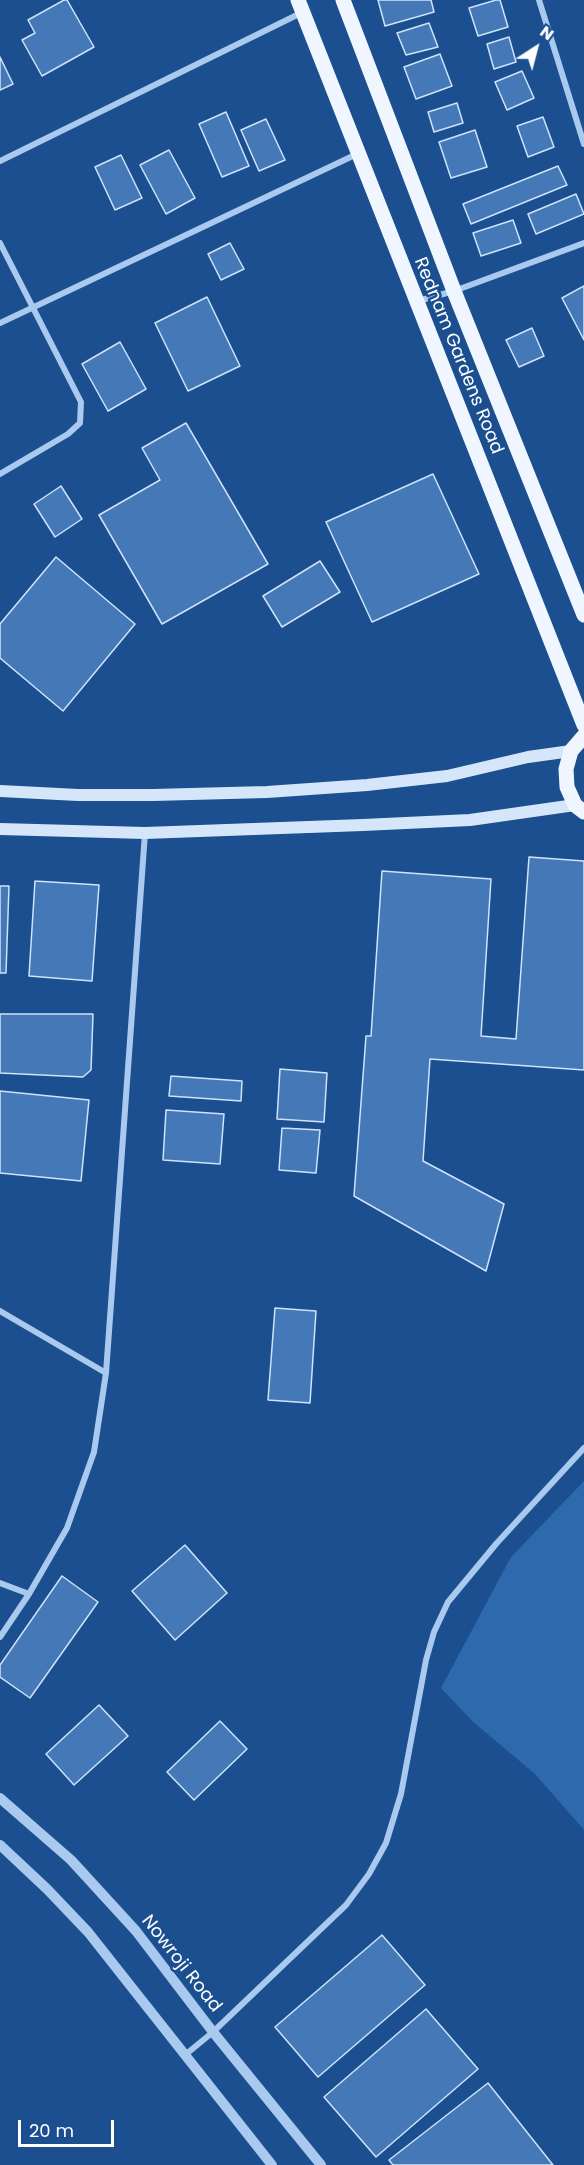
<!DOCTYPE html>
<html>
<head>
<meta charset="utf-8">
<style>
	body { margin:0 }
	#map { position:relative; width:584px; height:2165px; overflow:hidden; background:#1b4f8f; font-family:Poppins,sans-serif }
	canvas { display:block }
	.north { position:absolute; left:506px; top:18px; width:60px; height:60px; -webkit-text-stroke:4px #1b4f8f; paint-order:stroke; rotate:36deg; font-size:16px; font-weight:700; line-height:24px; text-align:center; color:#fff }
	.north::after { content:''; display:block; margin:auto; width:21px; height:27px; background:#fff; clip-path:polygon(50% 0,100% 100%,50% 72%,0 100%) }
	.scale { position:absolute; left:18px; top:2120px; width:96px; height:27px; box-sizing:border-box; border:3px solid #fff; border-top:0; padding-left:8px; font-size:18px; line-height:21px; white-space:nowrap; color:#fff; -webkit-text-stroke:4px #1b4f8f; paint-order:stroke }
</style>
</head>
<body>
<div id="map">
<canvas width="584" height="2165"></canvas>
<div class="north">N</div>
<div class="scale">20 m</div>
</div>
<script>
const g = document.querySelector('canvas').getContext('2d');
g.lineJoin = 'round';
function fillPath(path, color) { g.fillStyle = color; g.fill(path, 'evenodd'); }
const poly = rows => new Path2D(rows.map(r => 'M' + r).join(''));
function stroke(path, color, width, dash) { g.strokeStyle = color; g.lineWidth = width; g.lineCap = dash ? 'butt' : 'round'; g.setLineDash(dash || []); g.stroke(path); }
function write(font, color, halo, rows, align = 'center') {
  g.font = font + ' Poppins,sans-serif'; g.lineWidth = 5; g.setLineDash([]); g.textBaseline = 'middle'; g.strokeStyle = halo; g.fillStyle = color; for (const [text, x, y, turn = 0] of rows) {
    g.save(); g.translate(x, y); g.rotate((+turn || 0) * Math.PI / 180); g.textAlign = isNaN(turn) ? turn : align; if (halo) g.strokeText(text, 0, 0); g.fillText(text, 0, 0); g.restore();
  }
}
const green = poly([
	[584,1481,584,1830,535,1774,472,1721,441,1688,511,1557]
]);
const building = poly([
	[64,0,67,0,94,47,42,76,22,40,35,33,28,20,64,0],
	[378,0,431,0,434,12,385,26,378,0],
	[496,0,500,0,508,27,478,36,469,8,496,0],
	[429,23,438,47,406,55,397,33,429,23],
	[509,37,516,62,494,69,487,44,509,37],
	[440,54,452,86,416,99,404,67,440,54],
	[0,57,13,84,0,90,0,57],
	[522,71,534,98,507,110,495,82,522,71],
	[457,103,463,123,434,132,428,112,457,103],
	[226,112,249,166,222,177,199,124,226,112],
	[543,117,554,147,528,157,517,126,543,117],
	[266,119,285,160,259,171,241,130,266,119],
	[475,130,487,167,451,178,439,142,475,130],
	[169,150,195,198,166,214,140,165,169,150],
	[121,155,142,198,115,210,95,167,121,155],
	[558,166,567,185,471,224,463,204,558,166],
	[576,194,584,214,536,234,528,214,576,194],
	[513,220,521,243,481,256,473,233,513,220],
	[230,243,244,269,221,280,208,254,230,243],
	[584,286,584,340,562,298,584,286],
	[207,297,240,366,188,391,155,323,207,297],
	[532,328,544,356,519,367,506,340,532,328],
	[120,342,146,389,108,411,82,364,120,342],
	[186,423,268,564,162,624,99,515,160,480,142,448,186,423],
	[433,474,479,574,372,622,326,522,433,474],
	[61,486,82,519,55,537,34,504,61,486],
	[56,557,135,624,63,711,0,658,0,624,56,557],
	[320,561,340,592,282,627,263,596,320,561],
	[529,857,584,861,584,1070,430,1059,423,1161,504,1204,486,1271,354,1196,366,1036,371,1036,382,871,491,879,481,1036,516,1039,529,857],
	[35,881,99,885,92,981,29,976,35,881],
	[0,886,9,886,6,973,0,973,0,886],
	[0,1014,93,1014,91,1070,83,1077,0,1073,0,1014],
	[280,1069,327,1073,324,1122,277,1119,280,1069],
	[171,1076,242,1081,241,1101,169,1096,171,1076],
	[0,1091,89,1100,81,1181,0,1173,0,1091],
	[166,1110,224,1114,220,1164,163,1160,166,1110],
	[282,1128,320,1130,316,1173,279,1170,282,1128],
	[275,1308,316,1311,310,1403,268,1400,275,1308],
	[185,1545,227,1593,175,1640,132,1591,185,1545],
	[62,1576,98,1602,30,1698,0,1677,0,1665,62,1576],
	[99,1705,128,1736,74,1785,46,1754,99,1705],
	[220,1721,247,1749,194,1800,167,1772,220,1721],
	[382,1935,425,1985,318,2077,275,2027,382,1935],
	[426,2009,478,2069,376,2157,324,2097,426,2009],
	[488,2083,553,2165,393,2165,389,2160,488,2083]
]);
const minor = poly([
	[539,0,584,144],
	[0,161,301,13],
	[0,243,81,402,80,423,68,434,0,474],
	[418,301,454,291,584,243],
	[0,323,357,154],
	[0,1311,106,1373],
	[0,1583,29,1594],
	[0,1637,29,1594,67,1528,94,1452,106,1373,145,833],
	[185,2055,213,2032,346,1905,369,1874,386,1843,401,1794,426,1660,434,1632,448,1602,496,1544,584,1448]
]);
const tertiary = poly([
	[0,1798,71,1860,136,1931,213,2032,321,2165],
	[0,1845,47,1889,88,1932,272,2165]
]);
const secondary = poly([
	[0,791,78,795,153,795,267,792,367,785,447,776,528,757,571,751],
	[0,829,145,833,363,825,470,820,575,805]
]);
const primary = poly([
	[298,0,584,725],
	[343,0,454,291,584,615],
	[584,736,571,751,566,769,567,787,575,805,584,812]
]);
const streetNames = [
	["Rednam Gardens Road",458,356,68],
	["Nowroji Road",181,1964,52]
];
fillPath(green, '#2e69ad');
fillPath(building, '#4478b7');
stroke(building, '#cfe3fa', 1.5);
stroke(minor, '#a9c9ee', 6);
stroke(tertiary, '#a9c9ee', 10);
stroke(secondary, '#d6e6fa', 12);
stroke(primary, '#f0f6ff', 15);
write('18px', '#fff', '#1b4f8f', streetNames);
</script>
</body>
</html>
